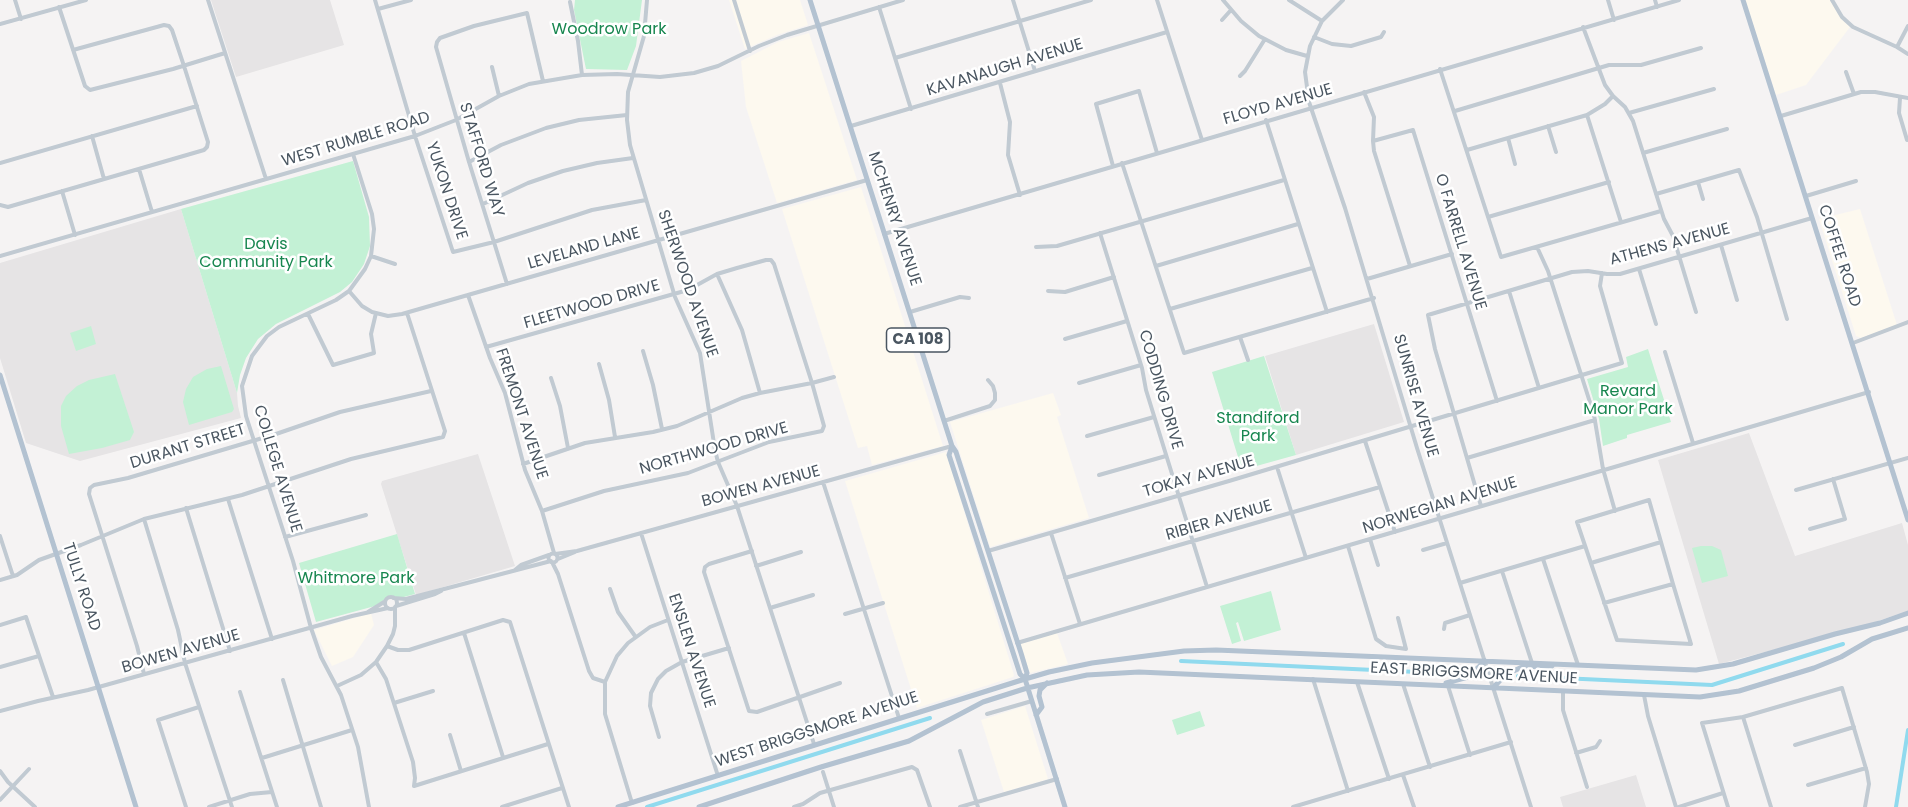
<!DOCTYPE html>
<html>
<head>
<meta charset="utf-8">
<style>
	body { margin:0 }
	canvas { display:block; background:#f5f3f3 }
</style>
</head>
<body>
<canvas width="1908" height="807"></canvas>
<script>
const g = document.querySelector('canvas').getContext('2d');
g.lineJoin = 'round';
function fillPath(path, color) { g.fillStyle = color; g.fill(path, 'evenodd'); }
const poly = rows => new Path2D(rows.map(r => 'M' + r).join(''));
function stroke(path, color, width, dash) { g.strokeStyle = color; g.lineWidth = width; g.lineCap = dash ? 'butt' : 'round'; g.setLineDash(dash || []); g.stroke(path); }
function write(font, color, halo, rows, align = 'center') {
  g.font = font + ' Poppins,sans-serif'; g.lineWidth = 5; g.setLineDash([]); g.textBaseline = 'middle'; g.strokeStyle = halo; g.fillStyle = color; for (const [text, x, y, turn = 0] of rows) {
    g.save(); g.translate(x, y); g.rotate((+turn || 0) * Math.PI / 180); g.textAlign = isNaN(turn) ? turn : align; if (halo) g.strokeText(text, 0, 0); g.fillText(text, 0, 0); g.restore();
  }
}
const commercial = poly([
	[729,0,800,0,808,25,777,35,745,49],
	[1745,0,1830,0,1840,17,1850,27,1806,85,1776,95],
	[809,33,857,180,777,203,746,107,741,61,778,42],
	[861,187,943,446,872,465,867,446,858,448,782,209],
	[1860,209,1897,325,1861,338,1856,336,1819,219],
	[1053,393,1061,415,1057,417,1089,518,990,547,950,422],
	[946,452,1014,675,1013,677,917,708,845,481],
	[371,613,374,625,353,657,332,666,314,630],
	[1057,633,1068,664,1030,673,1020,644],
	[1025,706,1048,779,1004,792,981,720]
]);
const education = poly([
	[211,0,330,0,344,45,236,77],
	[181,209,237,393,238,406,241,418,80,461,26,443,0,358,0,263],
	[1374,324,1404,422,1296,455,1265,356],
	[1749,433,1795,556,1902,523,1908,545,1908,611,1857,628,1719,664,1658,460],
	[478,454,515,566,416,595,381,484,382,481],
	[1636,775,1646,807,1563,807,1560,797]
]);
const green = poly([
	[575,0,642,0,636,46,627,70,586,69,574,10],
	[353,161,369,217,370,246,364,264,352,282,340,292,276,324,258,339,246,358,240,375,237,393,181,209],
	[91,326,96,344,76,351,70,333],
	[1648,349,1671,422,1627,435,1627,438,1603,446,1599,419,1587,379,1628,367,1626,357],
	[1264,356,1296,455,1242,470,1212,372],
	[221,366,234,409,232,412,189,425,183,402,186,389,193,377,207,369],
	[115,374,134,432,130,440,102,448,69,454,61,426,61,406,66,396,77,386,89,380],
	[397,534,415,594,400,598,390,596,375,606,316,622,299,563],
	[1701,546,1712,546,1721,550,1728,576,1702,583,1692,548],
	[1271,591,1281,630,1244,641,1238,622,1236,623,1241,641,1232,644,1220,606],
	[1200,711,1205,726,1177,735,1172,720]
]);
const canal = poly([
	[1181,661,1460,674],
	[1518,676,1712,685,1843,644],
	[647,807,930,718],
	[1896,807,1908,730]
]);
const minor = poly([
	[15,0,21,19],
	[208,0,266,179],
	[375,0,415,136,453,252,494,242,592,210,646,200],
	[647,0,644,36,628,92,627,120,630,145,675,297,700,353,715,450,718,462,737,506,814,744],
	[734,0,750,51],
	[1013,0,1035,71],
	[1157,0,1202,140],
	[1223,0,1241,21,1259,36,1286,50,1307,56],
	[1289,0,1322,21],
	[1343,0,1322,21,1310,46,1305,72,1309,102,1345,208,1417,448,1531,807],
	[1608,0,1614,20],
	[1655,0,1657,7],
	[1832,0,1842,17,1853,27,1897,47,1908,54],
	[570,2,578,41,582,75],
	[59,7,85,86,90,90,173,69,225,53],
	[879,7,911,109],
	[378,9,411,0],
	[1222,20,1231,10],
	[0,24,86,0],
	[1583,27,1605,85,1613,96,1625,107,1633,121,1664,219,1673,236,1696,312],
	[1314,37,1332,44,1351,46,1381,37,1384,32],
	[1897,47,1908,26],
	[895,58,1091,0],
	[492,67,499,96],
	[1440,69,1501,257,1661,211],
	[1846,72,1854,94],
	[1240,76,1245,71,1265,39],
	[1000,83,1010,122,1008,155,1020,195],
	[1364,92,1374,117,1373,141,1374,151,1410,266],
	[1900,98,1899,113,1907,140],
	[1455,111,1609,65,1641,65,1701,48],
	[1629,113,1714,89],
	[1587,115,1621,222],
	[1781,116,1861,92,1875,92,1908,98],
	[1266,120,1327,312],
	[851,126,1167,32],
	[1548,126,1556,152],
	[92,136,104,179],
	[1508,138,1515,164],
	[1373,141,1413,130,1497,401],
	[1467,150,1587,115,1605,104,1613,96],
	[1643,153,1727,129],
	[353,154,372,214,374,229,371,256,365,269,349,291,336,300,279,327,267,336,252,356,242,386,246,416,293,561,311,628,321,657,341,695,358,747,369,807],
	[469,162,501,145,546,128,579,120,627,115],
	[0,163,197,106],
	[1122,163,1184,353,1374,298],
	[1113,166,1096,104,1139,91,1157,153],
	[139,169,152,212],
	[1698,182,1703,199],
	[62,191,75,235],
	[1656,194,1739,170,1757,217,1787,319],
	[1806,196,1856,181],
	[483,204,528,183,563,171,597,163,633,158],
	[0,205,8,207,204,150,207,147,208,142,184,66,172,30,169,26,164,25,73,50],
	[1488,217,1609,182],
	[1100,233,1142,368,1146,390,1207,587],
	[884,234,1679,0],
	[1721,245,1737,300],
	[1036,247,1057,246,1284,180],
	[1537,247,1548,271,1594,415,1603,469,1615,511],
	[0,256,415,136,456,120,499,96,529,84,582,75,617,74,660,77,694,73,718,66,759,46,787,35,903,0],
	[371,256,395,264],
	[1156,266,1298,224],
	[1639,269,1656,324],
	[717,274,742,330,760,393],
	[1367,279,1452,254],
	[507,284,469,162,436,47,437,42,440,38,474,26,527,13,543,81],
	[349,291,362,306,372,312,388,316,402,314,867,180],
	[1048,291,1065,292,1114,277],
	[1509,291,1539,388],
	[468,295,490,358,505,393,525,470,542,511,554,553],
	[1170,309,1312,268],
	[910,312,960,297,969,298],
	[308,314,333,365,374,353,371,334,376,313],
	[1240,337,1248,360],
	[1065,339,1127,321],
	[1853,343,1908,322],
	[486,347,688,290,717,274,737,268,766,260,771,260,774,264,812,383,824,426,822,431,769,442,688,473,604,491,542,511],
	[643,351,653,385,662,429],
	[1665,352,1693,443],
	[599,364,609,400,615,437],
	[551,378,560,406,568,448],
	[1079,383,1141,365],
	[944,421,990,406,995,400,995,393,993,386,988,380],
	[1087,436,1154,417],
	[1365,441,1395,532],
	[1467,458,1595,420],
	[523,464,585,443,653,432,677,426,742,398,760,393,812,383,834,377],
	[1277,467,1306,558],
	[1099,475,1166,456],
	[823,482,899,718],
	[1796,490,1908,458],
	[228,499,272,639],
	[1649,500,1673,584,1691,644,1617,640,1577,522,1649,500],
	[1481,506,1435,349,1428,315,1572,272,1588,271,1607,274,1620,274,1812,218],
	[186,508,230,651],
	[144,519,178,630,185,663,232,807],
	[1810,529,1845,519,1833,479],
	[641,533,718,776],
	[1051,533,1080,624],
	[0,536,13,576],
	[285,537,366,515],
	[1370,539,1378,565],
	[1348,546,1376,639,1386,646,1406,649,1398,618],
	[1423,550,1447,543],
	[752,551,709,564,705,567,704,572,749,711,757,712,840,683],
	[988,551,1229,481,1622,363,1600,286,1602,273],
	'548.5 558a4.5 4.5 0 1 1 9 0a4.5 4.5 0 1 1-9 0Z',
	[555,554,577,551,952,446],
	[558,559,575,552],
	[1543,559,1578,665],
	[552,562,558,574,589,671,593,678,605,682],
	[1591,563,1661,542],
	[756,566,801,552],
	[515,570,521,565,549,555],
	[1502,571,1532,663],
	[1065,578,1380,487],
	[0,580,17,575,39,560,81,545,144,519,242,495,351,459,443,437,445,431,407,313],
	[1460,583,1585,546],
	[610,589,618,612,635,636],
	'385 603a6 6 0 1 1 12 0a6 6 0 1 1-12 0Z',
	[393,598,406,599,551,561],
	[1604,603,1673,584],
	[396,606,435,594,441,591],
	[770,608,813,595],
	[368,612,384,602],
	[845,614,883,603],
	[0,625,26,617,53,697],
	[1444,629,1445,623,1470,615],
	[464,633,503,757],
	[1017,643,1869,392],
	[387,646,398,650,409,650,503,620,510,622,569,807],
	[376,662,386,679,413,762,415,778,414,786,548,744],
	[0,667,39,656],
	[144,674,137,646,89,494,90,488,94,485,128,478,276,434,340,412,431,391],
	[1313,679,1348,791],
	[283,680,321,807],
	[1357,682,1389,779],
	[1403,684,1430,767],
	[337,686,361,675,376,662,387,646,393,634,395,626,395,607],
	[1448,686,1470,755],
	[240,692,277,807],
	[1563,692,1563,710,1587,787],
	[1644,695,1648,716,1676,807],
	[394,703,433,691],
	[0,711,38,701,88,690,352,616,388,608],
	[987,714,1032,701],
	[1743,717,1771,807],
	[450,735,461,771],
	[659,737,650,706,651,693,658,679,666,671,682,662,729,648],
	[1795,745,1854,727],
	[960,751,978,807],
	[1576,753,1596,747,1600,741],
	[262,758,352,730],
	[0,771,8,782,35,807],
	[823,772,834,807],
	[1403,775,1414,807],
	[1808,785,1866,768],
	[0,800,29,769],
	[632,803,605,714,605,682,617,656,628,643,650,627,668,620],
	[186,807,158,720,199,707],
	[209,807,250,794,272,792],
	[502,807,562,788],
	[794,807,803,804,820,793,912,767,917,770,930,807],
	[960,807,1057,779],
	[1293,807,1511,742],
	[1679,807,1723,793],
	[1728,807,1702,723,1743,717,1842,688,1867,772,1869,784,1865,807]
]);
const major = poly([
	[810,0,952,446,956,452,1021,653,1027,673,1025,679],
	[1743,0,1908,520],
	[0,375,136,807],
	[952,446,949,455,1020,674,1025,679,1065,807],
	[1446,683,1468,677,1485,661],
	[1493,688,1505,675,1520,668,1530,666,1546,668,1552,666],
	[1036,715,1042,707,1039,696,1040,690,1047,683],
	[618,807,1025,679,1049,672,1092,663,1184,651,1216,650,1696,670,1733,664,1835,634,1880,623,1908,613],
	[699,807,821,767,909,741,983,702,1027,688,1087,675,1139,672,1700,697,1739,691,1814,668,1841,657,1872,639,1908,628]
]);
const shields = [
	[918,340,63]
];
const shieldNames = [
	["CA 108",918,340]
];
const parkNames = [
	["Woodrow Park",609,30],
	["Davis",266,245],
	["Community Park",266,263],
	["Revard",1628,392],
	["Manor Park",1628,410],
	["Standiford",1258,419],
	["Park",1258,437],
	["Whitmore Park",356,579]
];
const streetNames = [
	["KAVANAUGH AVENUE",1005,68,-17],
	["FLOYD AVENUE",1278,105,-16],
	["WEST RUMBLE ROAD",356,140,-17],
	["STAFFORD WAY",481,160,73],
	["YUKON DRIVE",446,191,72],
	["MCHENRY AVENUE",894,219,72],
	["O FARRELL AVENUE",1460,242,73],
	["ATHENS AVENUE",1670,245,-15],
	["LEVELAND LANE",584,249,-16],
	["COFFEE ROAD",1839,256,72],
	["SHERWOOD AVENUE",687,284,71],
	["FLEETWOOD DRIVE",592,305,-16],
	["CODDING DRIVE",1160,390,74],
	["SUNRISE AVENUE",1415,396,74],
	["FREMONT AVENUE",521,414,72],
	["DURANT STREET",188,447,-17],
	["NORTHWOOD DRIVE",714,449,-16],
	["COLLEGE AVENUE",277,469,73],
	["TOKAY AVENUE",1199,477,-16],
	["BOWEN AVENUE",761,487,-15],
	["NORWEGIAN AVENUE",1440,506,-17],
	["RIBIER AVENUE",1219,521,-16],
	["TULLY ROAD",81,587,72],
	["ENSLEN AVENUE",691,651,72],
	["BOWEN AVENUE",181,652,-16],
	["EAST BRIGGSMORE AVENUE",1474,674,3],
	["WEST BRIGGSMORE AVENUE",817,730,-18]
];
fillPath(commercial, '#fdf9ef');
fillPath(education, '#e6e4e5');
fillPath(green, '#c3f1d5');
stroke(canal, '#90daee', 4);
stroke(minor, '#c1cad2', 4);
stroke(major, '#b3c2d1', 5);
for (const [x, y, w] of shields) { const box = new Path2D(); box.roundRect(x - w / 2, y - 12, w, 24, 4.5); g.fillStyle = '#fff'; g.fill(box); stroke(box, '#4a5661', 1.5); }
write('bold 15px', '#4a5661', null, shieldNames);
write('16px', '#17864f', '#fff', parkNames);
write('16px', '#4a5661', '#fff', streetNames);
</script>
</body>
</html>
